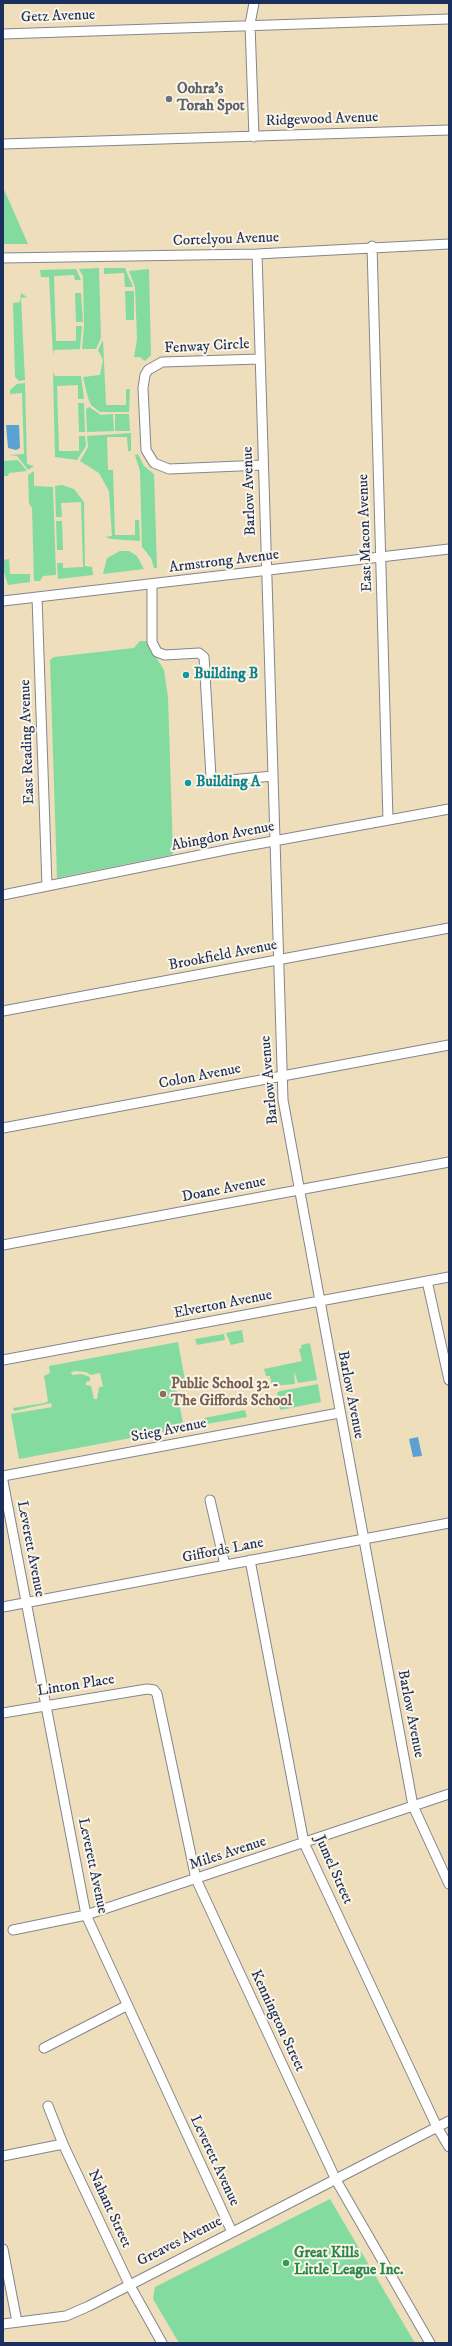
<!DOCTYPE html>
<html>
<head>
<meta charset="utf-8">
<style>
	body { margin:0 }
	#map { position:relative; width:452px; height:2346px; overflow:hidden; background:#eedebc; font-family:"IM FELL DW Pica",serif }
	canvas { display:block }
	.frame { position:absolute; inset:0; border:4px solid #1b2f5e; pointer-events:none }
</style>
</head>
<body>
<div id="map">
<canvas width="452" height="2346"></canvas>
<div class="frame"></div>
</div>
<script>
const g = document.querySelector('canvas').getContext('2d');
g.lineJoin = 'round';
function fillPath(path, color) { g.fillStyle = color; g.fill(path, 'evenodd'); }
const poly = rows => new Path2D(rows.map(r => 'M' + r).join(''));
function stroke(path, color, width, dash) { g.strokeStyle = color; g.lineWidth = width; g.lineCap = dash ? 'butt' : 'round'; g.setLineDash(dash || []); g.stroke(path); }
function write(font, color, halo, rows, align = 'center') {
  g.font = font + ' "IM FELL DW Pica",serif'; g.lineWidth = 4; g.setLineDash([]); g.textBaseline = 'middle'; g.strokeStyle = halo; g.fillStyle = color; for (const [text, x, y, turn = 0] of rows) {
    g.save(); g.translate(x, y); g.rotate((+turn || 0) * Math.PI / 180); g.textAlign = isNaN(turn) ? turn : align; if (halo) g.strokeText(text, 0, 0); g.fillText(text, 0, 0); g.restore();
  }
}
const green = poly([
	[3,187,28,244,3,244],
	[99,268,101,338,96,349,82,349,84,326,83,276,79,269],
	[104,268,125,268,133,287,125,287,124,273,104,274],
	[76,269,81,280,75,280,74,275,54,276,56,341,76,341,76,326,82,326,80,349,54,350,53,355,49,277,41,277,51,272,41,277,40,270],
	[149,269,151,355,145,361,140,357,134,357,137,339,135,287,129,271],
	[125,291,134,291,134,320,126,320],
	[21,293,27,297,21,298,25,380,19,381,15,377,13,303,20,302],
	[75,293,81,293,83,322,76,322],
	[103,340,106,405,126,405,126,389,130,389,129,412,100,412,91,405,88,398,83,377,100,375,103,360,98,350],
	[53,372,55,376,81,376,84,399,78,399,78,385,57,386,59,451,79,451,79,436,85,436,86,446,77,460,55,457],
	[25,383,27,464,34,466,28,470,17,456,9,455,24,454,22,393,10,394,10,390,17,384],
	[78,403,84,403,85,432,79,432],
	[89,407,101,415,113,414,114,431,87,432,86,409],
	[115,414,129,414,130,431,115,431],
	[131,433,131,451,128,451,127,437,107,437,108,470,113,470,115,535,135,535,135,520,139,520,140,541,111,539,105,537,112,536,109,491,99,473,80,461,88,447,87,436],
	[138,454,144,466,154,474,157,568,154,568,151,558,142,547,140,471,135,455],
	[18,460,27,471,9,473,8,476,4,476,3,491,3,461],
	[34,471,34,486,53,487,56,575,43,576,40,581,34,581,32,508,29,503,28,475],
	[62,485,74,489,84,502,85,566,92,567,93,575,58,579,57,563,63,563,63,568,83,567,81,502,61,503,62,517,56,517,55,486],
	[56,521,62,521,63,550,57,550],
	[120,551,129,551,137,556,144,569,103,574,107,558],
	[9,559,10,574,30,574,30,582,8,585,3,569,3,560],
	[140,641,146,641,164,670,168,697,173,853,171,855,57,878,50,660,54,657,134,648],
	[242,1330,244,1342,231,1345,226,1333],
	[224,1334,225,1340,197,1345,195,1339],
	[178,1342,185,1380,175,1382,184,1428,19,1459,11,1414,52,1407,51,1403,14,1411,13,1408,45,1403,48,1401,44,1376,50,1373,49,1366],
	[76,1371,86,1372,91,1375,100,1373,103,1387,99,1387,97,1399,94,1399,91,1386,86,1385,86,1382,90,1381,90,1377,82,1374,72,1375,71,1372],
	[310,1343,317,1380,298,1383,294,1371,295,1384,272,1386,270,1376,266,1376,264,1369,302,1361,299,1349,302,1348,301,1345],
	[318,1384,321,1402,280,1410,277,1393,280,1391],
	[245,1410,247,1417,195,1426,195,1423,205,1421,204,1418],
	[330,2199,415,2343,179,2343,153,2299,155,2287]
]);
const water = poly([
	[6,425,19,425,20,448,16,450,8,448],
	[418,1437,422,1456,413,1457,409,1439]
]);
const minor = poly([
	[254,3,250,24,254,137],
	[3,34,449,19],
	[3,144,449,130],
	[372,246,388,820],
	[257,254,283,1100,411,1795,413,1806,449,1884],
	[3,258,257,254,449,244],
	[260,359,162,362,148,370,145,375,143,388,146,450,154,463,169,469,263,465],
	[152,584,152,642,157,652,165,655,199,653,204,657,211,777,219,781,273,776],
	[37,597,47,886],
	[3,601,449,549],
	[3,895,230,849,449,809],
	[3,1011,449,928],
	[3,1128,449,1045],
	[3,1245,449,1162],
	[427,1281,449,1380],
	[3,1360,449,1277],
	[3,1476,339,1413],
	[3,1481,86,1915,232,2232],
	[210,1500,225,1565],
	[250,1560,304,1843,437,2127,449,2147],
	[3,1607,449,1523],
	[3,1713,147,1689,154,1690,157,1694,196,1879,336,2180,430,2343],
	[13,1930,86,1915,449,1794],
	[44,2048,126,2006],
	[48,2106,63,2144,129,2284,162,2343],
	[3,2156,63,2144],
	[3,2249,17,2322],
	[3,2324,66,2316,89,2306,449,2121]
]);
const markers = [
	[169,99,4,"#6b7280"],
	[186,675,4,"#0f9aa8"],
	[188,783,4,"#0f9aa8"],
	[163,1394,4,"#8d6e63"],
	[286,2263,4,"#2e9e5b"]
];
const streetNames = [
	["Getz Avenue",58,17,-2],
	["Ridgewood Avenue",322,120,-2],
	["Cortelyou Avenue",226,240,-2],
	["Fenway Circle",207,347,-3],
	["Barlow Avenue",250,491,-92],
	["East Macon Avenue",366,533,-92],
	["Armstrong Avenue",224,562,-7],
	["East Reading Avenue",28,742,-92],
	["Abingdon Avenue",223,837,-11],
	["Brookfield Avenue",223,956,-11],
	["Colon Avenue",200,1077,-11],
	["Barlow Avenue",270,1080,-95],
	["Doane Avenue",224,1190,-11],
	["Elverton Avenue",223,1305,-11],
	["Barlow Avenue",350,1395,79],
	["Stieg Avenue",169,1431,-11],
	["Leverett Avenue",30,1549,79],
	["Giffords Lane",223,1551,-11],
	["Linton Place",76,1686,-9],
	["Barlow Avenue",410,1714,79],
	["Miles Avenue",228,1854,-18],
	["Leverett Avenue",92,1866,78],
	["Jumel Street",333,1870,66],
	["Kennington Street",277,2021,65],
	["Leverett Avenue",214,2161,65],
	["Nahant Street",109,2209,65],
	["Greaves Avenue",180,2242,-27]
];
const worshipNames = [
	["Oohra's",177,90],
	["Torah Spot",177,107]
];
const cultureNames = [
	["Building B",194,675],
	["Building A",196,783]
];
const educationNames = [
	["Public School 32 -",171,1385],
	["The Giffords School",171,1402]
];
const leisureNames = [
	["Great Kills",294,2254],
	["Little League Inc.",294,2271]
];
fillPath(green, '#84db9f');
fillPath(water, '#5ba1d1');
stroke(minor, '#84868d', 11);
stroke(minor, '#fff', 9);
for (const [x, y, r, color] of markers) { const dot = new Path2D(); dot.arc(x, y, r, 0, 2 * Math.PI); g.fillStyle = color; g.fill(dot); stroke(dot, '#fcf5e5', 1.5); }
write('15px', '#1b2f5e', '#fcf5e5', streetNames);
write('bold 15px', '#5b616d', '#fcf5e5', worshipNames, 'left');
write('bold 15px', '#0d838f', '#fcf5e5', cultureNames, 'left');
write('bold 15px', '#785e54', '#fcf5e5', educationNames, 'left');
write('bold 15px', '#27864d', '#fcf5e5', leisureNames, 'left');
</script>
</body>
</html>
